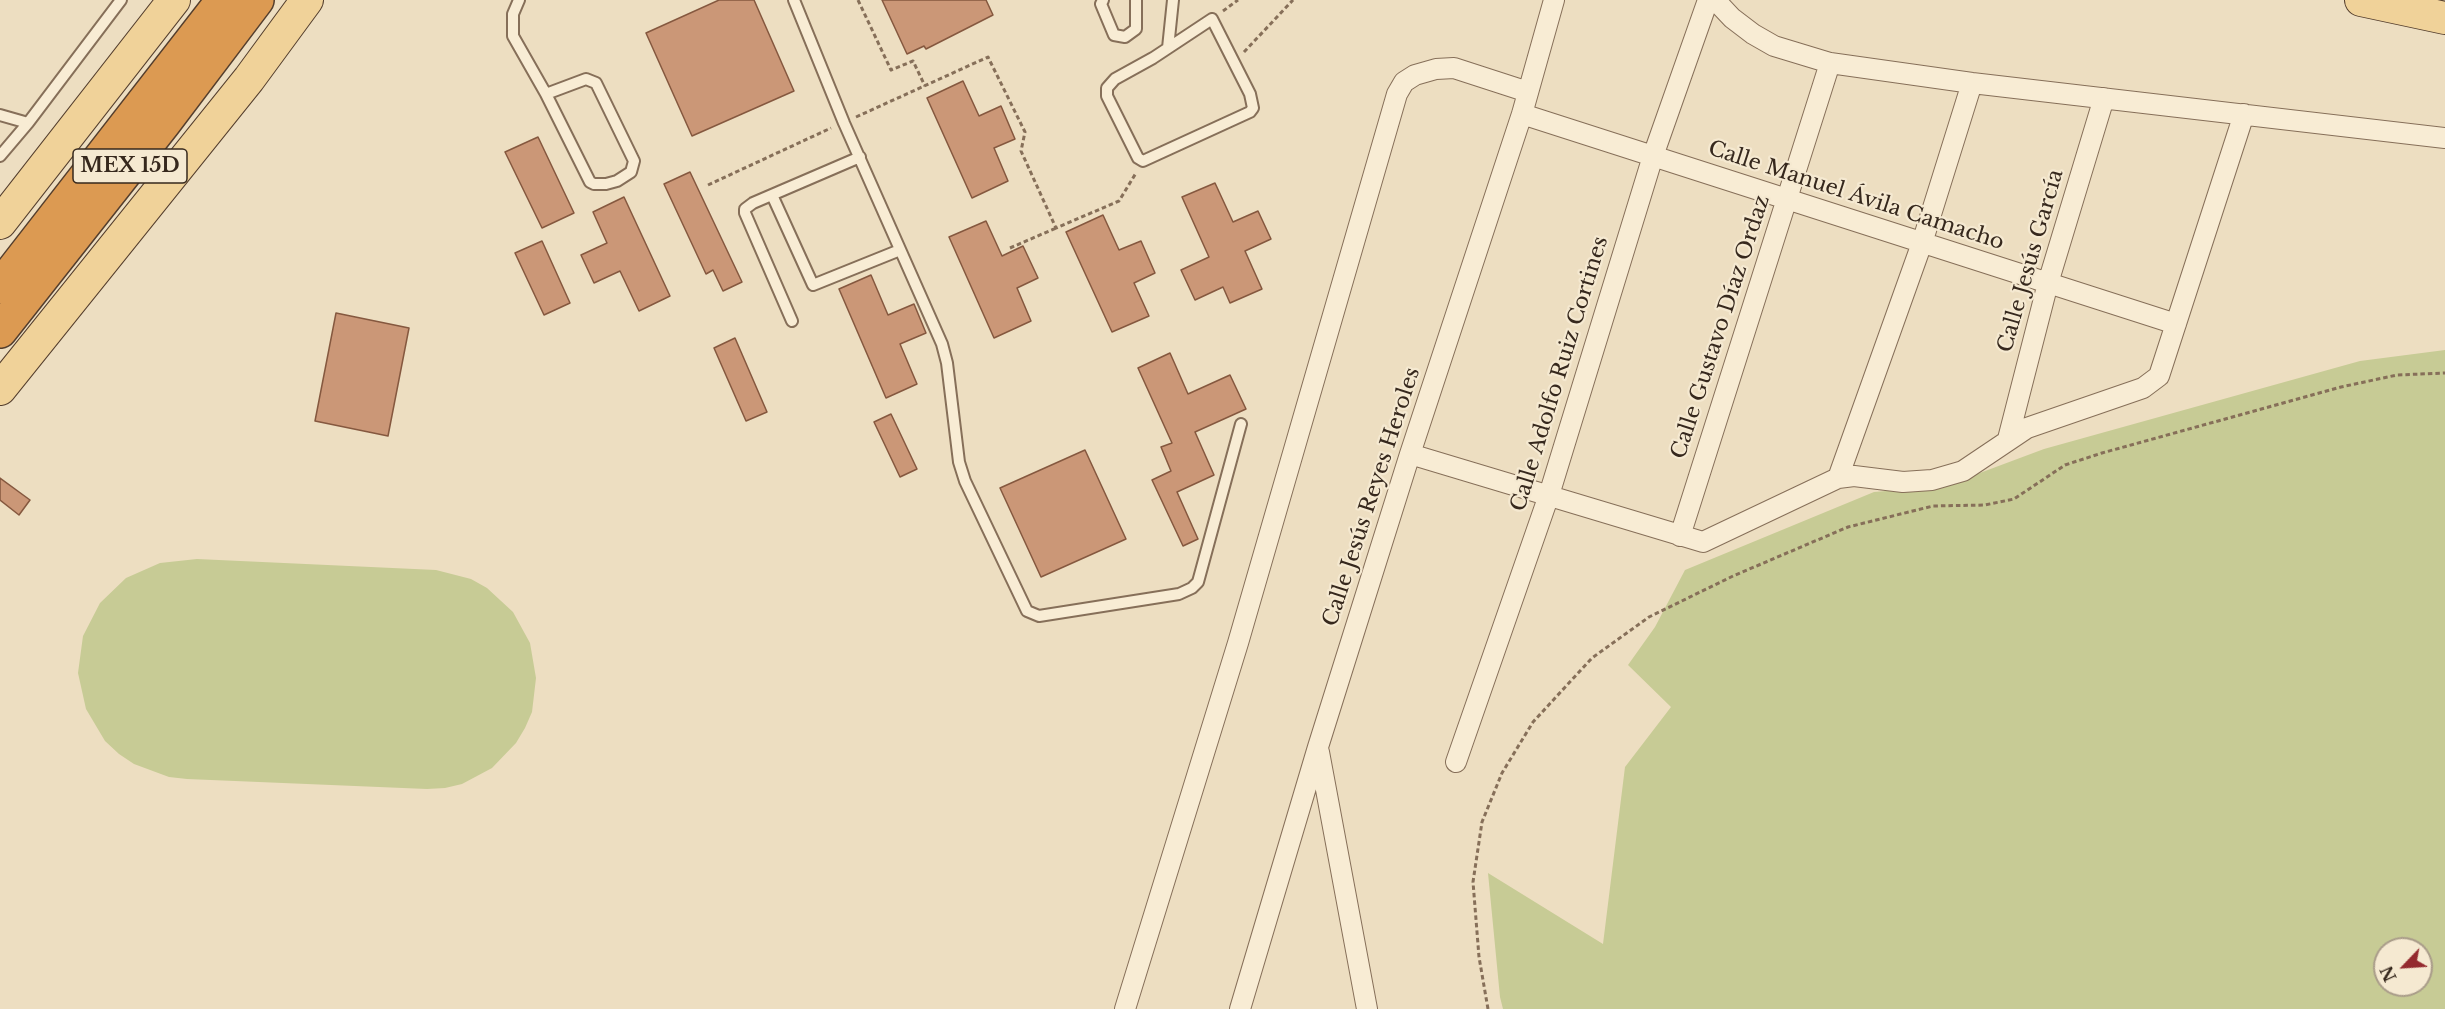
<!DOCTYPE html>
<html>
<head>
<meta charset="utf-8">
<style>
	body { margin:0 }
	#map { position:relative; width:2445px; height:1009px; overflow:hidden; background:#eddec1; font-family:"Libre Baskerville",serif }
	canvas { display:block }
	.north { position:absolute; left:2373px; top:937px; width:60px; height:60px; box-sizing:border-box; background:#f5e9d1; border:2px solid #a99c89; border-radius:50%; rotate:245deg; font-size:16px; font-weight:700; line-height:24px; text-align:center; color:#36281d }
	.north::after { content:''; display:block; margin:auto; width:21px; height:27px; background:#942a2f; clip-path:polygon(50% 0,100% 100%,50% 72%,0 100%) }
</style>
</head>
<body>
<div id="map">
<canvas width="2445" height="1009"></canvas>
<div class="north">N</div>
</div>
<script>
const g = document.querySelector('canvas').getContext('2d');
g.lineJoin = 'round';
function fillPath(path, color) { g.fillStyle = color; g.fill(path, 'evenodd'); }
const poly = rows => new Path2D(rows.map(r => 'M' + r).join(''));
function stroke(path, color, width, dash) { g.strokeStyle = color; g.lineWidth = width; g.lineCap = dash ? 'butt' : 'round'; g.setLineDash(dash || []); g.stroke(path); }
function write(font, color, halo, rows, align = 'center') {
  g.font = font + ' "Libre Baskerville",serif'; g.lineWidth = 4.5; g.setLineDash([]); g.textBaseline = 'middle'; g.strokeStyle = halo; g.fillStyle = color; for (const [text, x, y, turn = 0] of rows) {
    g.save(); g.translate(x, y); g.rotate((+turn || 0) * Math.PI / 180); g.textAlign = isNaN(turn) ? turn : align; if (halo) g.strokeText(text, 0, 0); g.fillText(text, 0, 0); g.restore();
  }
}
const green = poly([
	[2445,350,2445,1009,1503,1009,1500,997,1488,873,1603,944,1625,767,1671,707,1628,665,1655,627,1685,570,1874,492,1945,486,2044,449,2360,361],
	[2385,949,2421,949,2421,985,2385,985],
	[197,559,436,570,471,579,487,588,513,612,530,643,536,678,532,712,525,728,516,743,492,768,462,784,445,788,427,789,187,779,169,777,134,764,119,754,105,741,86,709,78,673,83,636,100,603,126,578,160,563]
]);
const building = poly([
	[719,0,754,0,794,91,692,136,646,33,719,0],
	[882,0,986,0,993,15,926,49,924,46,907,54,882,0],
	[963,81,979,116,1001,106,1015,139,994,148,1008,181,972,198,927,98,963,81],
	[538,137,574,213,542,228,505,152,538,137],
	[690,172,742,282,723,291,713,270,706,274,664,184,690,172],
	[1215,183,1233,222,1258,211,1271,239,1245,251,1262,289,1230,303,1223,287,1195,300,1181,270,1209,257,1182,197,1215,183],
	[624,197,670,296,639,311,620,271,594,283,581,255,607,243,593,212,624,197],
	[1103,215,1119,250,1141,241,1155,273,1134,283,1149,316,1112,332,1066,232,1103,215],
	[986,221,1002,256,1023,246,1038,278,1017,288,1031,321,994,338,949,237,986,221],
	[542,241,570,303,544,315,515,253,542,241],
	[871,275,888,315,914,304,926,333,900,344,917,384,886,398,839,289,871,275],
	[336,313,409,328,388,436,315,421,336,313],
	[735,338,767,412,746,421,714,348,735,338],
	[1170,353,1188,394,1230,375,1246,409,1195,432,1214,475,1177,492,1198,539,1183,546,1152,480,1171,471,1161,447,1172,443,1138,368,1170,353],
	[891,414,917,469,900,477,874,422,891,414],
	[1085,450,1126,539,1041,577,1000,488,1085,450],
	[0,478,30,500,19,515,0,500,0,478]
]);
const path = poly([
	[858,0,891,70,913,61,925,86],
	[1223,11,1238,0],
	[1244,52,1293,0],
	[856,117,988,57,1025,132,1021,151,1056,228,1119,201,1136,173],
	[708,185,831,128],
	[1010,248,1056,228],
	[1488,1009,1479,957,1473,882,1482,822,1502,773,1533,722,1592,658,1649,617,1733,576,1848,527,1933,506,1985,505,2014,499,2065,465,2102,453,2341,387,2397,375,2445,373]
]);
const lane = poly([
	[519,0,513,14,513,36,546,94,590,182,594,184,606,184,617,181,631,172,634,161,596,83,586,79,546,94],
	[794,0,844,123,942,344,947,363,959,462,965,481,1027,611,1039,616,1179,594,1192,588,1198,582,1241,424],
	[1103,0,1101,4,1114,35,1125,37,1136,29,1136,0],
	[1212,19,1250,94,1253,108,1250,112,1143,161,1138,158,1107,96,1107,88,1115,79,1153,58,1212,19],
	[1168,48,1173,0],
	[0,115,28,123],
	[0,156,28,123,121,0],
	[772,195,813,285,900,250],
	[792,321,745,213,745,209,753,203,860,157]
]);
const street = poly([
	[1715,0,1732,18,1753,34,1774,46,1830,63,1972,83,2445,138],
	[1522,114,2176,324],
	[2008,439,2048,283,2104,98],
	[1410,454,1703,542,1838,478,1854,476,1903,482,1932,480,1963,471,2027,428,2143,388,2159,376,2244,114],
	[1838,478,1922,243,1972,83],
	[1680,536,1830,63],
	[1319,752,1367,1009],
	[1456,762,1549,495,1653,156,1708,0],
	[1125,1009,1238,643,1397,94,1404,82,1415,75,1436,69,1454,68,1528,92],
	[1240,1009,1318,747,1410,454,1522,114,1554,0]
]);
const primary = poly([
	[2361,0,2445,18],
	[0,223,174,0],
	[0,389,249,79,307,0]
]);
const highway = poly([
	[0,287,223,0],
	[0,331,164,123,257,0]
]);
const shields = [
	[130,166,114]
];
const shieldNames = [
	["MEX 15D",130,166]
];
const streetNames = [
	["Calle Manuel Ávila Camacho",1856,196,18],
	["Calle Jesús García",2031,261,-74],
	["Calle Gustavo Díaz Ordaz",1721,327,-72],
	["Calle Adolfo Ruiz Cortines",1560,374,-73],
	["Calle Jesús Reyes Heroles",1372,497,-72]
];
fillPath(green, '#c7cb95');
fillPath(building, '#cb9777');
stroke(building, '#85583f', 1.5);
stroke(lane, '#866f59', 14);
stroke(street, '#866f59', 22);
stroke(primary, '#543e2d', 34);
stroke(highway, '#543e2d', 36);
stroke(path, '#866f59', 3, [4.5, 3]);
stroke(lane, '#f8ecd4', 10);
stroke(street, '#f8ecd4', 20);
stroke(primary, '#f0d299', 32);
stroke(highway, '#dc9a52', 33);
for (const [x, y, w] of shields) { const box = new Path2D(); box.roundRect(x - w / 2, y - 17, w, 34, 4.5); g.fillStyle = '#f5e9d1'; g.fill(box); stroke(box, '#36281d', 1.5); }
write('bold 20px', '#36281d', null, shieldNames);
write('21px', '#36281d', '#f5e9d1', streetNames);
</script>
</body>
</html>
